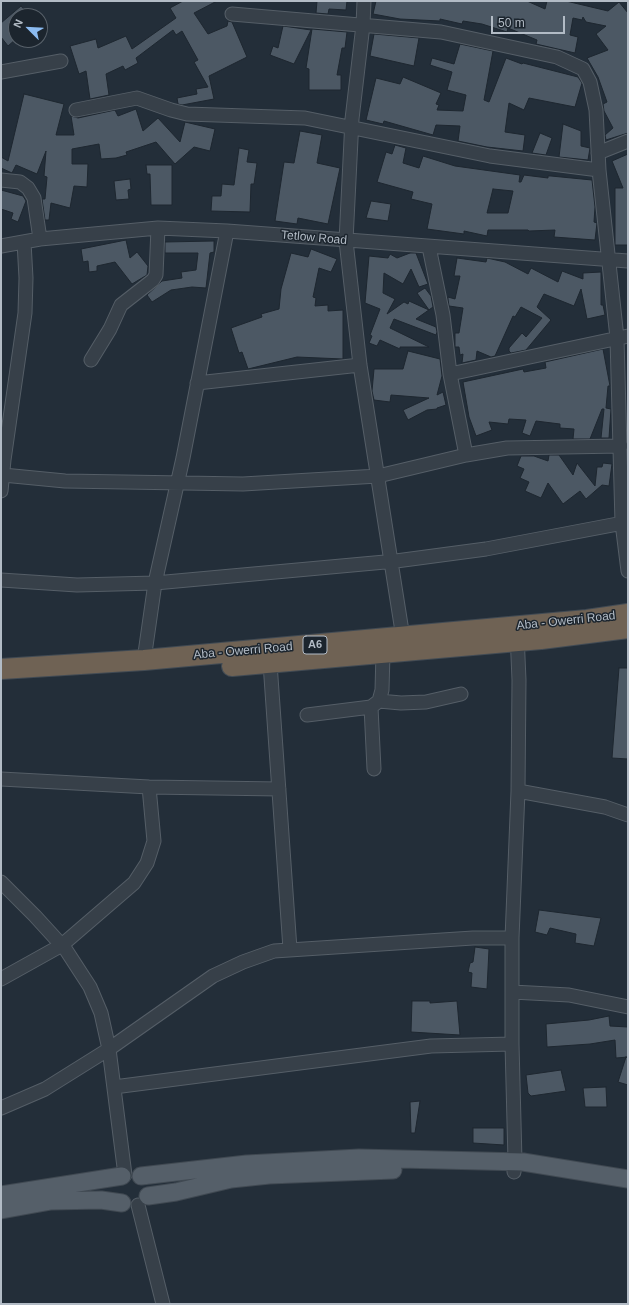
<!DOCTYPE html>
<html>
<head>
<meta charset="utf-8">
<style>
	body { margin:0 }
	#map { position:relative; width:629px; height:1305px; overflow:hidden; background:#232e39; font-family:Arial,sans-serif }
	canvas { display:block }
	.frame { position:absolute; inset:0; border:2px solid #b2bbc5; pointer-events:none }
	.north { position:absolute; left:8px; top:8px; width:40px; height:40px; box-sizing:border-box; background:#1c252e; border:1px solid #58616a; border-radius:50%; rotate:294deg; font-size:11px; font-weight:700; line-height:16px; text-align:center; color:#b2bbc5 }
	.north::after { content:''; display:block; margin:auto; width:14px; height:18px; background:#8bbbf1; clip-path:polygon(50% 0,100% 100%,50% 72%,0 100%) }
	.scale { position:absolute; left:491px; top:16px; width:74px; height:18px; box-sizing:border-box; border:2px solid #b2bbc5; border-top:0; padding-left:5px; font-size:12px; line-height:14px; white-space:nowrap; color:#b2bbc5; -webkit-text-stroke:3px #1c252e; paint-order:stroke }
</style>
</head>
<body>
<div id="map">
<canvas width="629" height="1305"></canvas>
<div class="frame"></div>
<div class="north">N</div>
<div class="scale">50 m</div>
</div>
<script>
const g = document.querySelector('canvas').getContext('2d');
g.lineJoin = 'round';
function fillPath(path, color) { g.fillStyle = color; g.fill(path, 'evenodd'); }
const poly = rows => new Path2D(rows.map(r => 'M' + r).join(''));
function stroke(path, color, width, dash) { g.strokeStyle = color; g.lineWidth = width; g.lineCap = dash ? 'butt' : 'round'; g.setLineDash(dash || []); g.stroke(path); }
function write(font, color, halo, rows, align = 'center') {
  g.font = font + ' Arial,sans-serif'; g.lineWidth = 3; g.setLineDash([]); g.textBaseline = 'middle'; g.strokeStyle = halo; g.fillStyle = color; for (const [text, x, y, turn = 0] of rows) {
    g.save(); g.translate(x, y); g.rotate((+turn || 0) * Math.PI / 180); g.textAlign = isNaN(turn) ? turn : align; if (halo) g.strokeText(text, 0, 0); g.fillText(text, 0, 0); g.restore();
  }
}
const building = poly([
	[183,1,217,1,194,13,208,34,227,26,228,21,232,22,247,57,209,76,214,99,182,105,178,104,177,98,197,94,196,89,208,87,194,62,198,60,182,31,176,35,173,30,136,58,138,63,125,70,123,66,106,74,109,95,90,99,86,71,79,74,70,46,96,39,98,48,126,36,132,49,176,18,170,8,183,1],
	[317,1,347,1,346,10,329,9,328,14,316,13,317,1],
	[376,1,527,1,545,9,547,1,566,1,608,11,619,2,628,13,628,133,606,140,605,135,613,128,604,111,603,104,607,102,598,77,587,58,608,50,596,34,606,26,586,22,583,17,582,20,573,18,570,35,578,37,575,53,536,44,537,40,508,28,507,32,482,24,463,21,462,24,440,19,440,21,400,19,373,14,376,1],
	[21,6,30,16,16,16,16,39,8,46,1,37,1,23,21,6],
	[283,26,311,30,294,64,270,55,273,46,278,48,283,26],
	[312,29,347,32,345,48,342,48,337,75,341,75,341,90,309,90,309,69,306,68,312,29],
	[374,34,419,38,414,66,370,56,374,34],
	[460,44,493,51,484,100,489,102,506,58,522,64,523,63,578,77,582,83,575,107,529,98,524,110,509,103,505,132,525,135,523,151,487,147,458,141,460,126,436,125,433,135,384,121,383,124,366,120,376,78,400,84,403,77,441,93,436,104,439,105,437,110,463,111,466,95,447,90,452,72,430,65,432,58,454,64,460,44],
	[24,94,64,104,56,135,74,135,71,116,78,118,115,110,118,116,136,109,143,131,158,118,180,142,185,122,215,129,210,151,194,147,175,164,156,142,126,152,127,155,116,158,101,159,99,144,72,149,72,164,88,164,87,187,74,186,70,208,51,203,49,220,45,220,42,199,45,199,47,177,44,176,46,151,37,174,16,165,12,173,1,168,1,157,8,161,24,94],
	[563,124,581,131,581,146,590,148,588,160,559,157,563,124],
	[300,131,322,135,317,163,340,168,328,224,298,218,297,224,275,221,284,162,294,163,300,131],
	[540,133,552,138,546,155,532,153,540,133],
	[395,145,406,148,403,163,419,168,423,156,455,166,520,175,519,182,521,182,524,175,548,178,548,176,551,176,592,180,595,207,594,222,597,223,595,240,554,237,555,230,529,231,528,230,488,230,487,236,464,231,464,234,427,229,432,204,411,199,413,192,377,182,386,152,392,154,395,145],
	[493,189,513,191,508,213,487,213,493,189],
	[239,148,249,150,247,162,257,163,254,184,251,184,250,212,211,211,212,196,221,196,222,184,234,185,239,148],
	[628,154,628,245,615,245,615,188,623,188,612,161,628,154],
	[146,165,172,165,172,205,151,205,150,174,147,174,146,165],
	[130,179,131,189,128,190,129,199,116,200,114,181,130,179],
	[1,190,23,196,26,201,18,222,11,219,13,213,1,209,1,190],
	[371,201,391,204,388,221,366,218,371,201],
	[126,240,130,258,137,252,148,266,147,275,132,284,115,262,97,266,97,271,89,272,88,261,83,262,81,249,126,240],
	[214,241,214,252,210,253,206,288,192,287,171,290,152,302,147,295,162,281,182,278,181,272,196,270,198,253,165,253,165,242,214,241],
	[311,249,337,259,331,272,319,268,313,297,316,298,315,306,328,305,328,311,343,310,343,359,297,357,248,369,242,352,239,353,231,328,262,317,261,314,279,309,281,289,291,253,308,257,311,249],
	[410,253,416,253,428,284,419,287,411,269,403,284,384,273,383,293,395,299,387,314,404,302,408,304,409,301,429,310,417,293,425,288,431,296,433,307,416,319,436,327,437,332,436,335,394,319,390,328,429,347,400,347,400,349,380,340,377,346,369,343,372,336,370,335,380,309,365,303,369,256,388,258,390,254,397,258,410,253],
	[457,258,486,262,487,258,505,262,528,274,531,268,558,282,562,271,583,279,583,273,601,272,601,305,603,305,605,315,587,319,581,289,574,306,544,294,537,307,551,320,526,350,511,353,509,351,509,348,522,333,526,337,542,318,521,307,515,317,513,316,495,356,491,357,477,351,476,360,462,363,463,354,460,355,459,347,455,347,455,333,459,333,463,308,449,306,448,299,448,297,455,299,460,276,454,276,457,258],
	[603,349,610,386,608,386,606,408,611,409,609,438,601,438,604,409,602,409,590,439,573,439,574,429,560,428,560,424,536,421,530,436,522,433,526,420,509,419,508,424,489,422,492,430,476,436,469,417,463,382,523,369,524,372,546,368,545,362,603,349],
	[408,351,440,359,442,376,437,395,443,392,446,405,437,408,437,409,427,410,408,420,403,410,429,398,391,395,390,402,374,400,372,391,374,369,403,369,408,351],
	[549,455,559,455,573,475,577,463,595,486,597,467,602,467,603,463,612,464,609,486,602,485,586,499,580,491,563,504,548,483,541,498,525,491,529,482,520,478,524,469,517,466,521,456,534,456,548,461,549,455],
	[619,668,628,668,628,759,612,758,619,668],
	[539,910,601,918,594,946,575,943,576,934,550,928,547,935,535,932,539,910],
	[475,947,489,949,487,989,471,987,472,973,468,972,470,963,473,962,475,947],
	[412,1001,430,1001,430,1003,457,1001,460,1035,411,1032,412,1001],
	[609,1016,610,1026,628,1027,628,1057,616,1058,615,1040,590,1044,547,1047,546,1024,589,1020,609,1016],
	[626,1057,628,1058,628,1085,618,1082,626,1057],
	[561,1070,566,1091,531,1096,528,1093,526,1075,561,1070],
	[606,1087,607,1107,585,1107,583,1088,606,1087],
	[420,1101,415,1133,411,1133,410,1102,420,1101],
	[473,1128,504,1128,504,1145,473,1143,473,1128]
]);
const minor = poly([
	[364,1,363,25,352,119,346,241,360,365,404,644],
	[232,14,441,32,557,57,583,69,590,82,596,110,599,170,617,338,622,523,628,571],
	[1,72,61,61],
	[76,110,137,98,171,110,187,114,305,118,490,156,599,170],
	[598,153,628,141],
	[1,180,20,182,28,188,34,198,40,239],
	[1,246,40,239,158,228,227,231,628,261],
	[429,247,443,315,450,374,466,455],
	[91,360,110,329,121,305,153,280,156,275,158,228],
	[450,374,628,336],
	[197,383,360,365],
	[3,475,65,481,243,484,378,476,466,455,507,448,621,446],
	[1,491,4,460,25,313,26,278,24,242],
	[1,580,77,585,155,583,396,561,486,549,628,522],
	[144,660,155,583,183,458,227,231],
	[270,663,290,949],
	[379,701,401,703,426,702,461,694],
	[371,707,374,769],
	[307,715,371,707,379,701,382,690,383,653],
	[1,779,149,787,279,789],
	[518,791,605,807,628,815],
	[1,882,35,916,66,950,90,987,101,1013,109,1049,125,1175],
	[1,979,62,945,134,883,147,863,154,841,149,787],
	[512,992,569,995,628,1007],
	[114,1087,431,1046,512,1044],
	[1,1108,45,1089,109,1049,213,976,243,962,274,951,473,938,512,938],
	[514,1172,515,1161,512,1044,512,938,518,791,519,680,517,634],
	[138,1205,163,1304]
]);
const major = poly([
	[141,1176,247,1164,359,1158,523,1162,628,1179],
	[1,1195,122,1176],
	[148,1196,176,1192,231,1179,269,1175,393,1170],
	[1,1210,51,1201,101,1200,122,1203]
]);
const highway = poly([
	[232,666,541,639,628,628],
	[1,669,144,660,587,620,628,614]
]);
const shields = [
	[315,645,24]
];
const shieldNames = [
	["A6",315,645]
];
const streetNames = [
	["Tetlow Road",314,238,5],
	["Aba - Owerri Road",566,621,-6],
	["Aba - Owerri Road",243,651,-5]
];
fillPath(building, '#4c5864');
stroke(building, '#1e2730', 1);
stroke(minor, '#555e67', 15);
stroke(major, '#404952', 19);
stroke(highway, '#424b54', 22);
stroke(minor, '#374049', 13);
stroke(major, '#555f69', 17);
stroke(highway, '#6f6254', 20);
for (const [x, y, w] of shields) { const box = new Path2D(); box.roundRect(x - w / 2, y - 9, w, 18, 3); g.fillStyle = '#1c252e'; g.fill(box); stroke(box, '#b2bbc5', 1); }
write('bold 11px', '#b2bbc5', null, shieldNames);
write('12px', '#b2bbc5', '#1c252e', streetNames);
</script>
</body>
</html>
